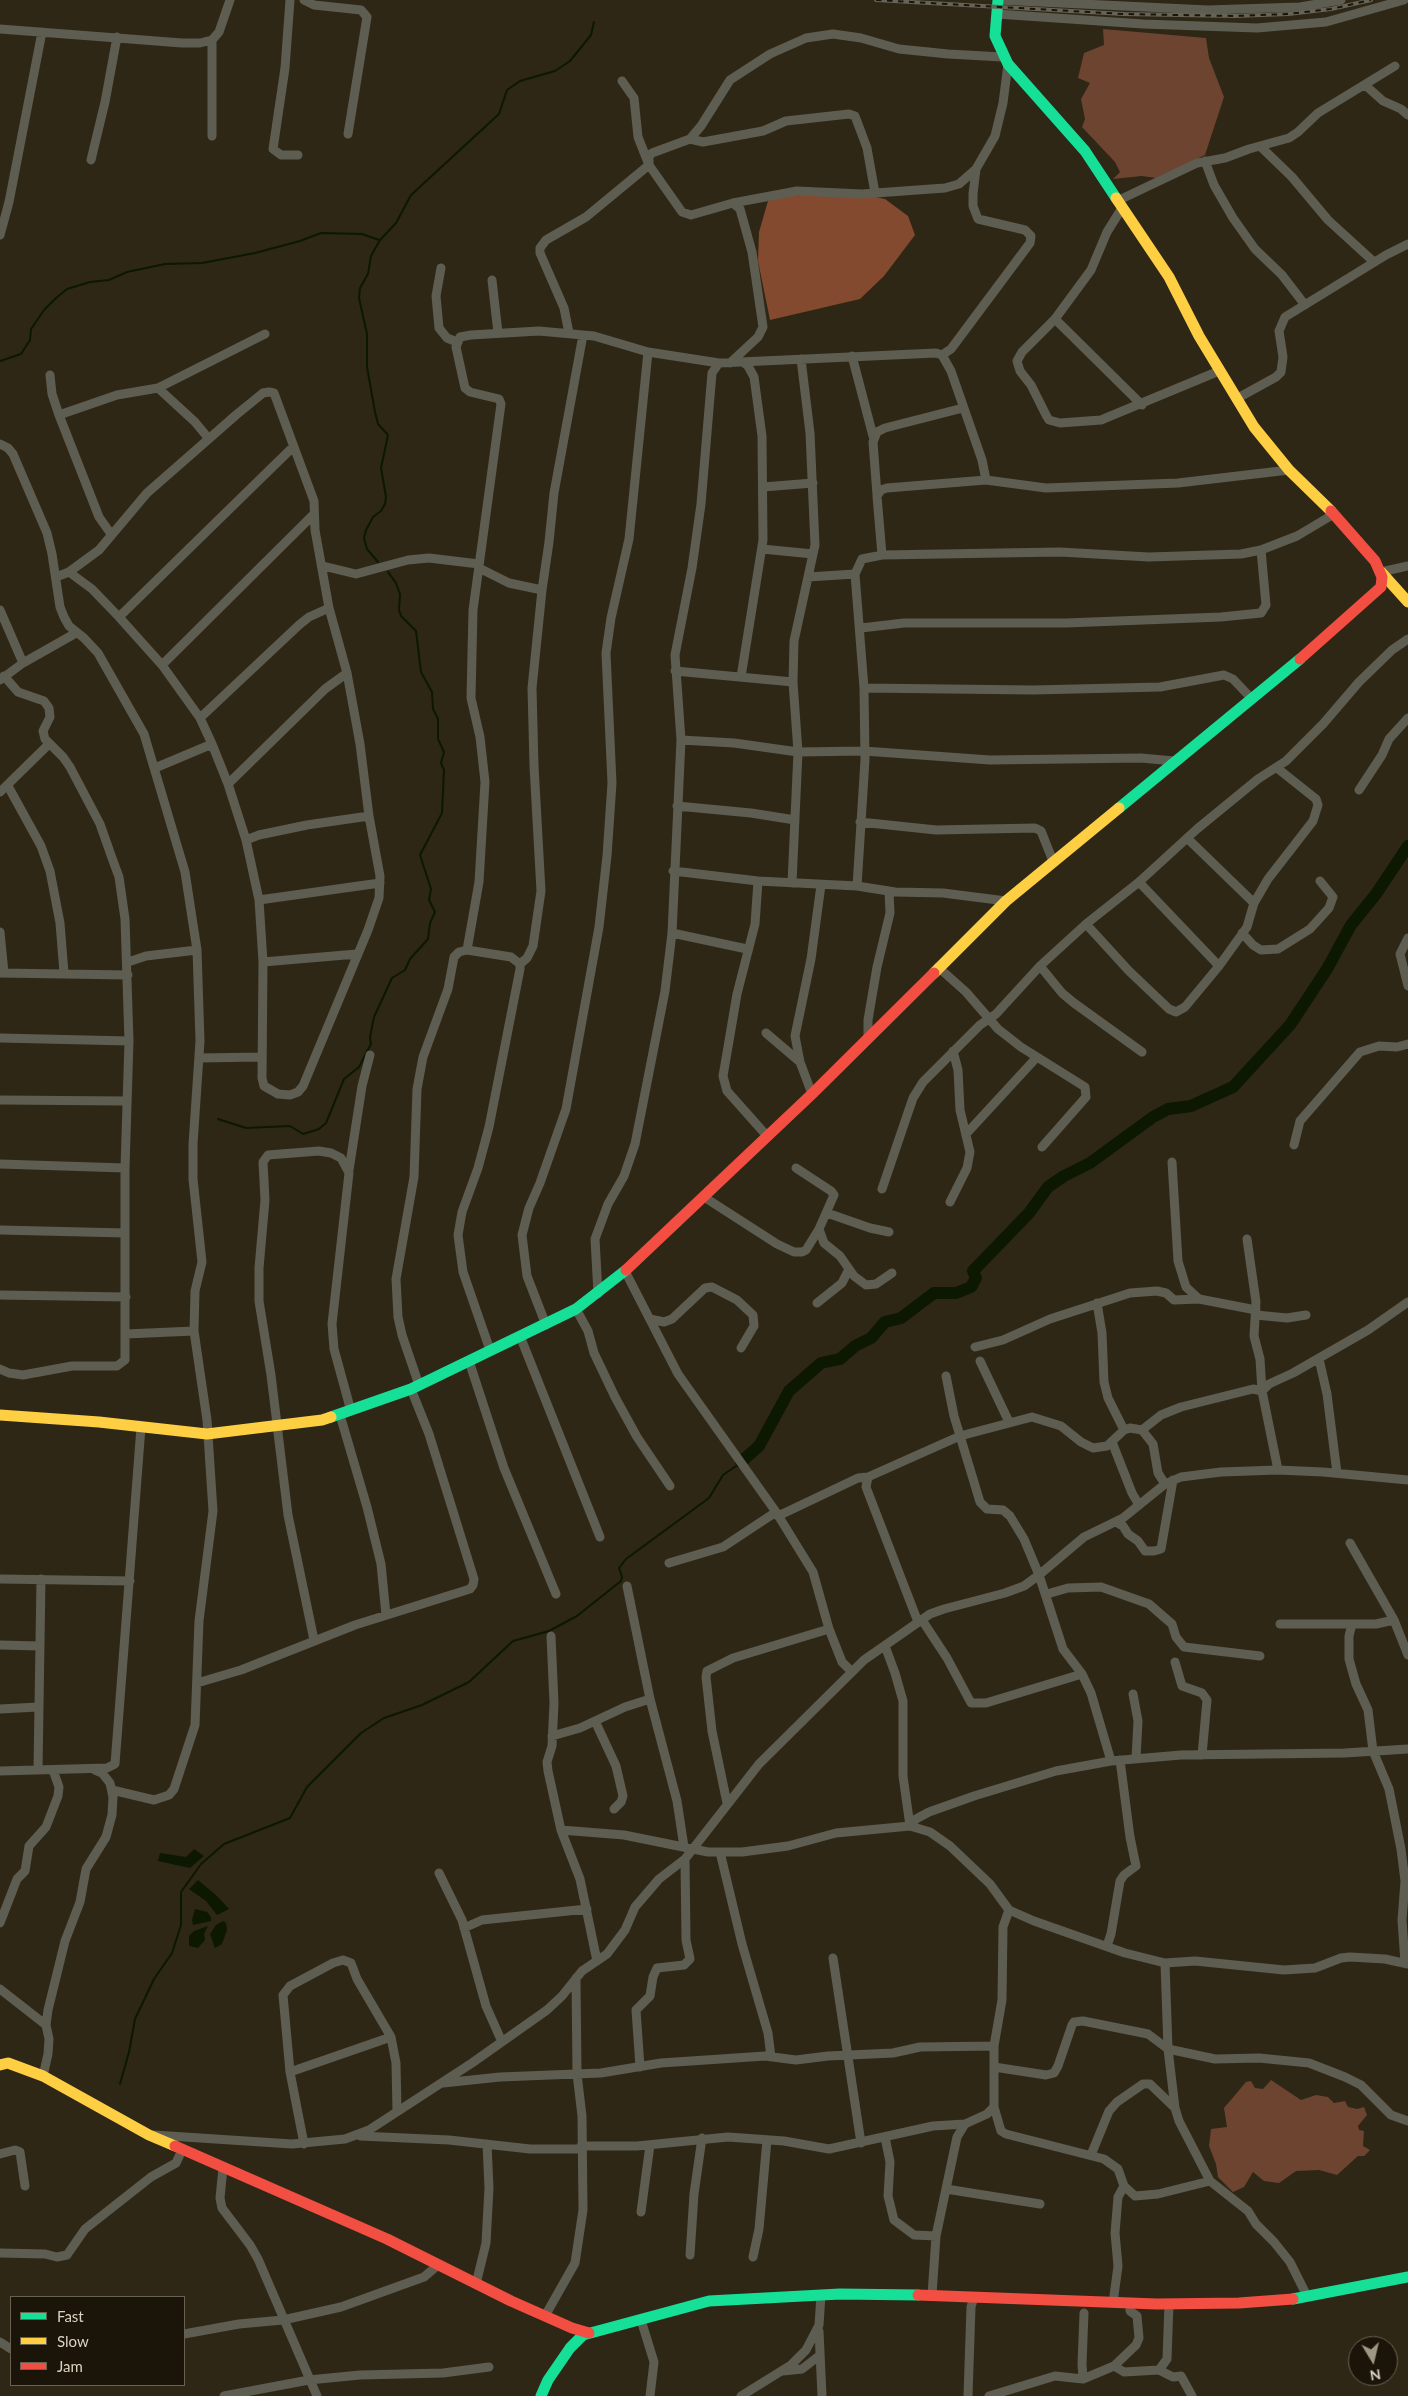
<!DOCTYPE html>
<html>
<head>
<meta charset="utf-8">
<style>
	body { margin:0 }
	#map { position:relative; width:1408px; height:2396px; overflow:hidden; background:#2e2716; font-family:Lato,sans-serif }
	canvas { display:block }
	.legend { position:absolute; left:10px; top:2296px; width:175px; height:90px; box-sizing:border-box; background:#1a1508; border:1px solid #676152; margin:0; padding:6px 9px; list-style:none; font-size:15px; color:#dbd3c2 }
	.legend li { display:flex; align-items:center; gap:10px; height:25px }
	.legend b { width:25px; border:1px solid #676152 }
	.north { position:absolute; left:1348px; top:2336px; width:50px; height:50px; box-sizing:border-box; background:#1a1508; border:1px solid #676152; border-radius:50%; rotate:171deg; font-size:14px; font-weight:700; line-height:20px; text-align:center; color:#dbd3c2 }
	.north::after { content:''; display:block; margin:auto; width:18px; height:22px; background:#9e9786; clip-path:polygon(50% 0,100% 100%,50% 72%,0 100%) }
</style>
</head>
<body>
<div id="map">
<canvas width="1408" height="2396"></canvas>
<ul class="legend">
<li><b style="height:6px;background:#16e098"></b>Fast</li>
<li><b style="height:6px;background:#ffcf43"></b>Slow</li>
<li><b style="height:6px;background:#f24e42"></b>Jam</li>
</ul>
<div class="north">N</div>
</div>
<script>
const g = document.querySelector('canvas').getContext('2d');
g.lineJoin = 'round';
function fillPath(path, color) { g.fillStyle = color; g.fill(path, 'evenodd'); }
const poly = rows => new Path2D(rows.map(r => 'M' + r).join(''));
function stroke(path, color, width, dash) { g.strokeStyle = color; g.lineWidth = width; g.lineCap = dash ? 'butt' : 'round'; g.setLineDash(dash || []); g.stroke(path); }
const green = poly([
	[1103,29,1206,38,1209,58,1224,97,1205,155,1156,178,1142,176,1113,179,1120,172,1115,162,1082,127,1085,119,1081,99,1090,83,1078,78,1084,53,1104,45],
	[1271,2080,1301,2100,1316,2095,1328,2097,1334,2103,1345,2101,1348,2107,1357,2109,1364,2107,1367,2115,1358,2126,1359,2130,1364,2131,1363,2146,1370,2150,1364,2156,1358,2156,1337,2175,1319,2170,1296,2171,1279,2183,1264,2181,1253,2172,1244,2187,1233,2192,1218,2177,1216,2164,1209,2146,1211,2129,1227,2127,1224,2108,1246,2082,1251,2081,1255,2088,1263,2089]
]);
const forest = poly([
	[817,194,866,195,885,199,908,216,915,235,884,276,860,299,770,320,758,261,759,232,768,201,788,196]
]);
const water = poly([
	[194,1849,204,1856,190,1868,158,1861,160,1853,186,1857],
	[198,1880,217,1896,229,1909,217,1915,206,1901,189,1889],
	[195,1909,207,1912,211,1917,211,1921,193,1925,192,1920],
	[223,1921,226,1923,227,1930,222,1944,215,1948,210,1934,216,1925],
	[208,1926,204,1934,205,1940,198,1948,189,1946,189,1936,194,1931]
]);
const stream = poly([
	[0,361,21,354,30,340,31,329,44,310,56,298,67,289,90,282,109,280,127,272,165,264,202,263,255,253,300,241,321,233,362,234,379,240],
	[378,562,367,549,364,538,366,530,373,517,381,511,385,504,386,497,381,468,388,435,378,424,375,412,367,367,367,334,359,298,360,288,368,274,371,256,380,240,396,223,411,195,499,114,507,90,520,81,555,71,570,61,591,35,594,22],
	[218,1119,246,1128,290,1126,303,1134,319,1129,326,1123,344,1079,359,1067,371,1044,370,1037,374,1017,392,978,405,970,410,959,428,939,430,923,435,912,429,900,431,889,420,855,442,813,444,770,441,763,444,752,438,739,438,719,433,709,432,692,421,672,416,631,401,616,399,610,400,594,396,583,388,572],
	[120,2084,129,2052,135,2019,154,1979,172,1953,181,1925,181,1892,201,1864,224,1844,290,1818,307,1787,361,1733,384,1718,422,1705,469,1682,513,1641,549,1631,577,1616,621,1581,622,1577,619,1568,626,1559,709,1498,723,1475,739,1464]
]);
const river = poly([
	[741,1462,759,1446,789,1391,821,1363,840,1359,855,1346,871,1338,885,1322,901,1318,934,1293,956,1293,971,1287,976,1278,973,1271,1029,1213,1048,1187,1064,1176,1090,1163,1153,1117,1168,1109,1191,1106,1233,1087,1290,1025,1327,969,1351,925,1376,894,1408,846]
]);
const street = poly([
	[290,0,285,68,273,149,281,155,298,155],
	[304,0,314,5,361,10,367,17,348,134],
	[998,0,1208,10,1300,7,1341,0],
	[997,14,1143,24,1257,28,1326,22,1404,0],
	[0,29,182,43,200,43,212,40,219,32,230,0],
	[212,40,212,136],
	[1365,85,1383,101,1401,109,1408,115],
	[690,139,703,142,763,131,786,121,849,114,855,116,867,148,875,193],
	[1261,147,1292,177,1328,220,1374,262],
	[91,160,105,102,117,37],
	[1205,161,1214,185,1233,218,1255,249,1282,275,1305,305],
	[1117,201,1197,163,1225,158,1249,149,1289,138,1298,132,1318,113,1395,66],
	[733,203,797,191,862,194,945,188,959,184,975,170],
	[1122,208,1107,232,1091,270,1055,319,1022,352,1017,361,1020,371,1031,385,1046,415,1049,420,1060,423,1101,420,1219,371],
	[0,235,9,202,42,32],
	[441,268,436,296,439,328,447,338,457,342],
	[492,280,498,333],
	[1055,319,1142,405],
	[569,333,564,308,540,253,540,248,546,240,586,217,649,165,638,137,634,98,622,81],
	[942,355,951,349,1030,243,1031,236,1025,230,978,219,973,206,973,194,976,169,995,136,1003,103,1008,64],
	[852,356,873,436],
	[730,363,758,337,763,327,752,252,740,209,733,203,691,215,682,212,649,165,649,156,652,153,690,139,701,126,730,80,770,54,806,38,833,34,861,38,899,49,948,54,1003,57],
	[50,375,52,394,59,415],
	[158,388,195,422,209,439],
	[1236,399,1276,377,1281,372,1283,357,1279,331,1285,317,1386,255,1408,244],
	[0,444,8,448,13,454,47,533,52,554,60,607,64,617,69,626,84,638,98,653,144,734,185,872,197,950,200,1041,193,1144,193,1179,202,1262,195,1291,194,1331,207,1420,213,1511,199,1621,195,1725,174,1789,169,1795,154,1800,112,1790],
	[763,487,813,483],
	[877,495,873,442,877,432,885,428,963,408],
	[111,534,99,517,59,415,117,395,158,388,265,334],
	[762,549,813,554],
	[882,555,877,496,881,490,887,488,986,480,1046,488,1178,483,1289,470],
	[323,566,356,574,408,560,429,558,479,564],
	[479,568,509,583,542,590],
	[1381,572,1408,566],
	[56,577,69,572,99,550,147,493,236,415,263,393,269,392,274,393,314,501,315,530,329,608,347,673,360,744,369,816,380,876,379,898,368,930,303,1086,298,1092,290,1095,278,1094,264,1086,262,1078,263,962,259,900,246,840,228,784,212,744,200,718,162,665,119,617,92,589,69,572],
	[808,577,855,574],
	[0,610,23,663],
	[119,617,292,448],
	[861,628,904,623,1066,623,1221,617,1261,613,1266,605,1261,550],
	[162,665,313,515],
	[675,671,793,682],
	[741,677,763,540,762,436,754,377,748,366,743,362],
	[0,680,23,663,76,633],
	[864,688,1033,690,1160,687,1224,675,1233,679,1251,698],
	[200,718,299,625,309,617,329,608],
	[681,740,734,743,798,752,864,751,990,760,1141,758,1174,761],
	[155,768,212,744],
	[228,784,325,689,347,673],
	[8,786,41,846,50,871,60,923,64,973],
	[1359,790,1382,755,1389,739,1408,718],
	[0,792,49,744],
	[677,806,751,813,795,820],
	[860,822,936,830,1035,828,1041,831,1053,861],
	[1187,838,1254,903],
	[246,840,259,835,307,825,369,816],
	[673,871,758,881,857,886,895,892,943,893,1006,901],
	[758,881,755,924,737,994,723,1076,727,1091,767,1136],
	[1139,882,1219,966],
	[792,883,798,752,793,682,794,641,815,545,810,433,801,359],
	[857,886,865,760,864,688,855,574,862,559,882,555,1060,552,1149,557,1241,554,1261,550,1297,536,1334,514],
	[259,900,380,883],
	[1086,924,1129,971,1169,1009,1176,1012,1185,1007,1219,966,1247,927,1254,903,1268,879,1313,821,1318,805,1316,799,1277,768],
	[0,932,4,973],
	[672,933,747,949],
	[1242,933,1253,945,1261,950,1278,949,1310,929,1329,908,1333,897,1320,881],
	[1408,938,1400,954,1408,986],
	[467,950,479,882,485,782,480,737,471,698,473,610,501,404,499,399,470,392,465,388,456,347,460,337,471,335,539,331,594,336,648,352,719,363,936,353,942,355,951,371,982,460,986,480],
	[128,962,146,956,197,950],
	[263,962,357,954],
	[520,964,527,958,533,946,541,891,534,766,532,688,542,590,549,542,554,493,583,335],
	[1040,966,1062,993,1074,1003,1142,1052],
	[938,967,966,992,998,1029,1021,1047,1085,1087,1086,1097,1042,1147],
	[0,973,128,975],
	[766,1033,800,1062],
	[868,1037,868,1020,877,967,890,913,889,891],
	[0,1038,129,1041],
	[199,1058,262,1057],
	[812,1094,800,1062,795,1036,811,959,821,885],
	[0,1100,126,1101],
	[967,1133,1037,1057],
	[1294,1145,1300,1121,1360,1052,1379,1046,1397,1047,1408,1044],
	[1172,1162,1178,1261,1186,1287,1199,1299,1256,1310],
	[0,1164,125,1168],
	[349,1170,362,1086,370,1055],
	[882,1189,913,1098,923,1082,980,1025,996,1014,1040,966,1086,924,1139,882,1197,829,1258,779,1286,761,1323,724,1359,682,1392,650,1408,639],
	[704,1197,777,1244,794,1252,802,1252,806,1250,819,1229,834,1195,831,1191,796,1168],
	[950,1202,967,1168,970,1152,960,1110,958,1070,953,1051],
	[827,1213,870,1228,889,1232],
	[819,1229,824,1243,840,1256,854,1276,866,1285,876,1284,892,1273],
	[0,1230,125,1233],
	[1247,1239,1256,1302,1254,1336,1260,1359,1262,1391,1278,1470],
	[625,1271,678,1374,776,1512,813,1572,829,1629,842,1662,851,1671],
	[598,1294,595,1239,608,1204,624,1176,635,1144,665,991,672,933,681,740,675,655,692,568,701,504,712,373,719,363],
	[0,1295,126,1297],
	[817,1303,842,1283,849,1269],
	[1097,1303,1102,1333,1104,1382,1108,1398,1124,1430],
	[576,1309,588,1331,594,1353,615,1397,637,1437,670,1486],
	[1256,1315,1287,1318,1306,1315],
	[650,1319,664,1322,672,1319,705,1288,712,1287,737,1300,753,1315,754,1326,741,1348],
	[546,1325,527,1276,522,1235,529,1208,540,1183,566,1109,599,927,607,856,612,783,606,653,611,618,629,539,648,352],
	[126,1334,194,1331],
	[520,1336,600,1537],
	[975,1347,1003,1340,1050,1319,1130,1293,1157,1291,1166,1293,1174,1300,1199,1299],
	[1319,1359,1327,1394,1337,1473],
	[469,1361,504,1468,556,1594],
	[980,1361,1009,1422],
	[0,1369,9,1373,23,1375,72,1366,117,1366,125,1360,125,1168,129,1041,125,919,119,877,112,858,100,824,70,767,63,757,45,739,43,731,50,717,49,708,44,701,18,692,4,676],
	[419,1385,402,1335,398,1317,396,1279,414,1177,417,1089,423,1057,448,989,454,957,459,952,467,950,511,957,520,964,520,969,489,1127,478,1168,462,1212,458,1235,463,1272,490,1350],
	[340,1415,367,1507,381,1564,386,1615],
	[1142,1430,1161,1415,1181,1407,1253,1389,1262,1391,1269,1384,1293,1373,1368,1330,1408,1302],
	[1112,1442,1132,1493,1139,1505],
	[868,1477,866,1487,918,1622],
	[778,1516,858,1478,868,1477,960,1436,1032,1417,1061,1426,1081,1442,1093,1448,1107,1446,1124,1430,1130,1428,1142,1430,1153,1444,1158,1473,1165,1484],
	[1116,1522,1123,1526,1128,1534,1138,1541,1145,1551,1154,1551,1161,1549,1173,1480],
	[1350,1543,1394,1620,1408,1655],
	[669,1563,723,1547,776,1512],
	[0,1579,130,1581],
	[627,1586,650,1699,677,1801,684,1847],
	[1047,1594,1068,1588,1101,1587,1149,1604,1172,1624,1176,1637,1184,1647,1260,1656],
	[922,1620,947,1658,971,1703,986,1703,1082,1674],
	[1280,1624,1376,1624,1394,1620],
	[1352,1624,1349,1636,1349,1659,1356,1684,1368,1710,1373,1751,1389,1789,1401,1849,1405,1881,1402,1920,1405,1963],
	[551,1636,554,1703,552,1746,547,1762,548,1771,561,1830,580,1879,597,1961],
	[314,1640,288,1515,271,1375,259,1301,259,1268,265,1200,263,1162,268,1155,319,1151,331,1153,341,1158,349,1173,332,1324,334,1349,351,1411],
	[0,1645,39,1646],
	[885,1646,895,1673,903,1701,903,1776,910,1826],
	[1175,1662,1182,1686,1202,1693,1207,1700,1202,1755],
	[197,1683,241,1670,355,1625,470,1589,473,1585,474,1579,429,1434,411,1389],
	[1133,1694,1138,1721,1136,1758],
	[0,1709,38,1707],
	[595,1721,616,1766,623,1796,621,1802,614,1809],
	[552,1736,580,1728,625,1707,650,1699],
	[1111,1761,1091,1693,1082,1674,1063,1649,1039,1575,1084,1537,1123,1518,1165,1484,1181,1477,1221,1472,1278,1470,1323,1472,1408,1480],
	[38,1770,41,1579],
	[0,1771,107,1768,115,1764,141,1427],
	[727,1803,712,1731,706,1677,707,1671,733,1658,829,1629],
	[910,1826,916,1819,929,1812,974,1796,1056,1771,1111,1761,1181,1755,1345,1753,1408,1749],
	[561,1830,624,1835,708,1852,742,1852,788,1846,836,1833,910,1826,930,1832,950,1846,990,1884,1009,1910,1034,1921,1125,1953,1165,1963,1195,1961,1284,1970,1315,1968,1341,1958,1350,1957,1385,1959,1408,1964],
	[720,1852,742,1944,768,2033,771,2057],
	[439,1873,462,1920,486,2006,502,2042],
	[0,1923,17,1879,25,1871,29,1846,46,1827,58,1796,59,1787,53,1770],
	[464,1928,482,1920,587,1909],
	[1107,1946,1111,1934,1120,1881,1124,1875,1136,1866,1130,1837,1120,1760],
	[833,1958,861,2143],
	[1165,1963,1168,2049,1175,2108,1179,2121,1210,2181,1248,2211,1256,2224,1274,2242,1290,2262,1307,2296],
	[0,1989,46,2025],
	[640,2067,636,2010,650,1996,653,1977,657,1968,684,1965,690,1959,686,1940,685,1859],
	[994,2067,1046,2075,1054,2073,1058,2066,1072,2025,1074,2022,1083,2021,1148,2034,1168,2049,1215,2059,1259,2058,1309,2063,1345,2077,1361,2085,1391,2115,1408,2121],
	[290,2072,391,2037],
	[43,2076,48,2054,49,2039,46,2025,48,2010,65,1941,80,1902,86,1869,106,1837,112,1815,113,1797,110,1783,102,1773,95,1770],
	[443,2083,500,2077,601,2073,661,2063,765,2056,796,2060,828,2056,893,2053,920,2047,994,2046],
	[994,2107,1001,2131,1006,2134,1104,2159,1118,2169,1124,2186,1135,2196,1158,2194,1210,2181],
	[154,2135,292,2144,345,2139,369,2130,472,2063,547,2010,562,1996,582,1971,607,1954,625,1930,635,1907,659,1879,685,1859,759,1764,864,1660,930,1614,944,1609,1005,1593,1024,1586,1039,1575,1024,1539,1010,1516,1003,1510,987,1509,980,1502,954,1416,946,1376],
	[360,2136,449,2140,530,2149,582,2149],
	[885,2137,890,2162,888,2196,894,2220,914,2235,936,2236],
	[304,2144,290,2072,283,1995,290,1986,333,1963,343,1960,351,1963,357,1979,391,2037,396,2063,397,2112],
	[581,2146,637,2146,728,2137,784,2141,829,2149,933,2126,965,2124],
	[0,2154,15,2150,20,2152,25,2186],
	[1091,2155,1109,2111,1117,2102,1143,2084,1150,2084,1175,2108],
	[223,2168,220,2198,222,2208,250,2245,258,2259,317,2396],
	[946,2189,1040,2204],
	[641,2212,650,2145],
	[0,2253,45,2254,57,2257,67,2255,85,2229,151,2177,176,2163,182,2150],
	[690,2255,694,2194,702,2138],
	[753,2257,759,2229,767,2140],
	[476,2284,486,2243,489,2188,487,2144],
	[932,2295,936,2236,957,2137,965,2124,987,2114,994,2107,994,2046,1002,2000,1003,1927,1009,1910],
	[1113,2303,1118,2266,1115,2233,1118,2197,1124,2186],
	[1130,2304,1130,2311,1137,2316,1139,2338,1136,2345,1114,2366,1124,2372,1159,2370],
	[1169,2304,1167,2359,1159,2370,1173,2377,1181,2376,1192,2396],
	[545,2316,575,2263,583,2210,582,2116,577,2074,576,1978],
	[641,2320,654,2362,650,2396],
	[819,2331,822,2396],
	[184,2334,239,2324,283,2320,341,2307,424,2277,438,2265],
	[0,2342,11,2349],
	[783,2371,802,2369,819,2356],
	[1083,2379,1082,2364,1084,2313],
	[224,2396,309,2380,360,2375,443,2373,489,2367],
	[741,2396,791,2365,806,2350,819,2325,821,2295],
	[968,2396,971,2307,974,2297],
	[989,2396,1055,2376,1083,2379,1114,2366]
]);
const fast = poly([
	[998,0,995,36,1008,64,1085,151,1116,198],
	[1119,808,1300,659],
	[331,1417,411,1389,576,1309,626,1270],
	[1293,2299,1408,2277],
	[541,2396,548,2380,570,2348,583,2335,709,2301,840,2294,918,2295]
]);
const slow = poly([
	[1116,198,1169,277,1199,336,1254,427,1289,470,1331,511],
	[1381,572,1408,602],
	[934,973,1006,901,1119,808],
	[0,1415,99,1422,207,1434,322,1420,331,1417],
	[0,2065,8,2063,43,2076,149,2135,175,2146]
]);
const jam = poly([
	[1300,659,1381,587,1382,577,1375,561,1331,511],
	[626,1270,812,1094,934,973],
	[175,2146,387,2239,511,2301,572,2328,589,2333],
	[918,2295,1157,2304,1239,2303,1293,2299]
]);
const rail = poly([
	[876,0,1124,14,1235,16,1288,14,1331,9,1371,0]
]);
fillPath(green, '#6c4430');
fillPath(forest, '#834a2f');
fillPath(water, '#0c1802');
stroke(stream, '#0c1802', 2);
stroke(river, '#0c1802', 12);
stroke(street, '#5e5d51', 9);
stroke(fast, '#16e098', 11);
stroke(slow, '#ffcf43', 11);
stroke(jam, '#f24e42', 11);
stroke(rail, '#666357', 4);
stroke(rail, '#1a1508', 2, [5.5]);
</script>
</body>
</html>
